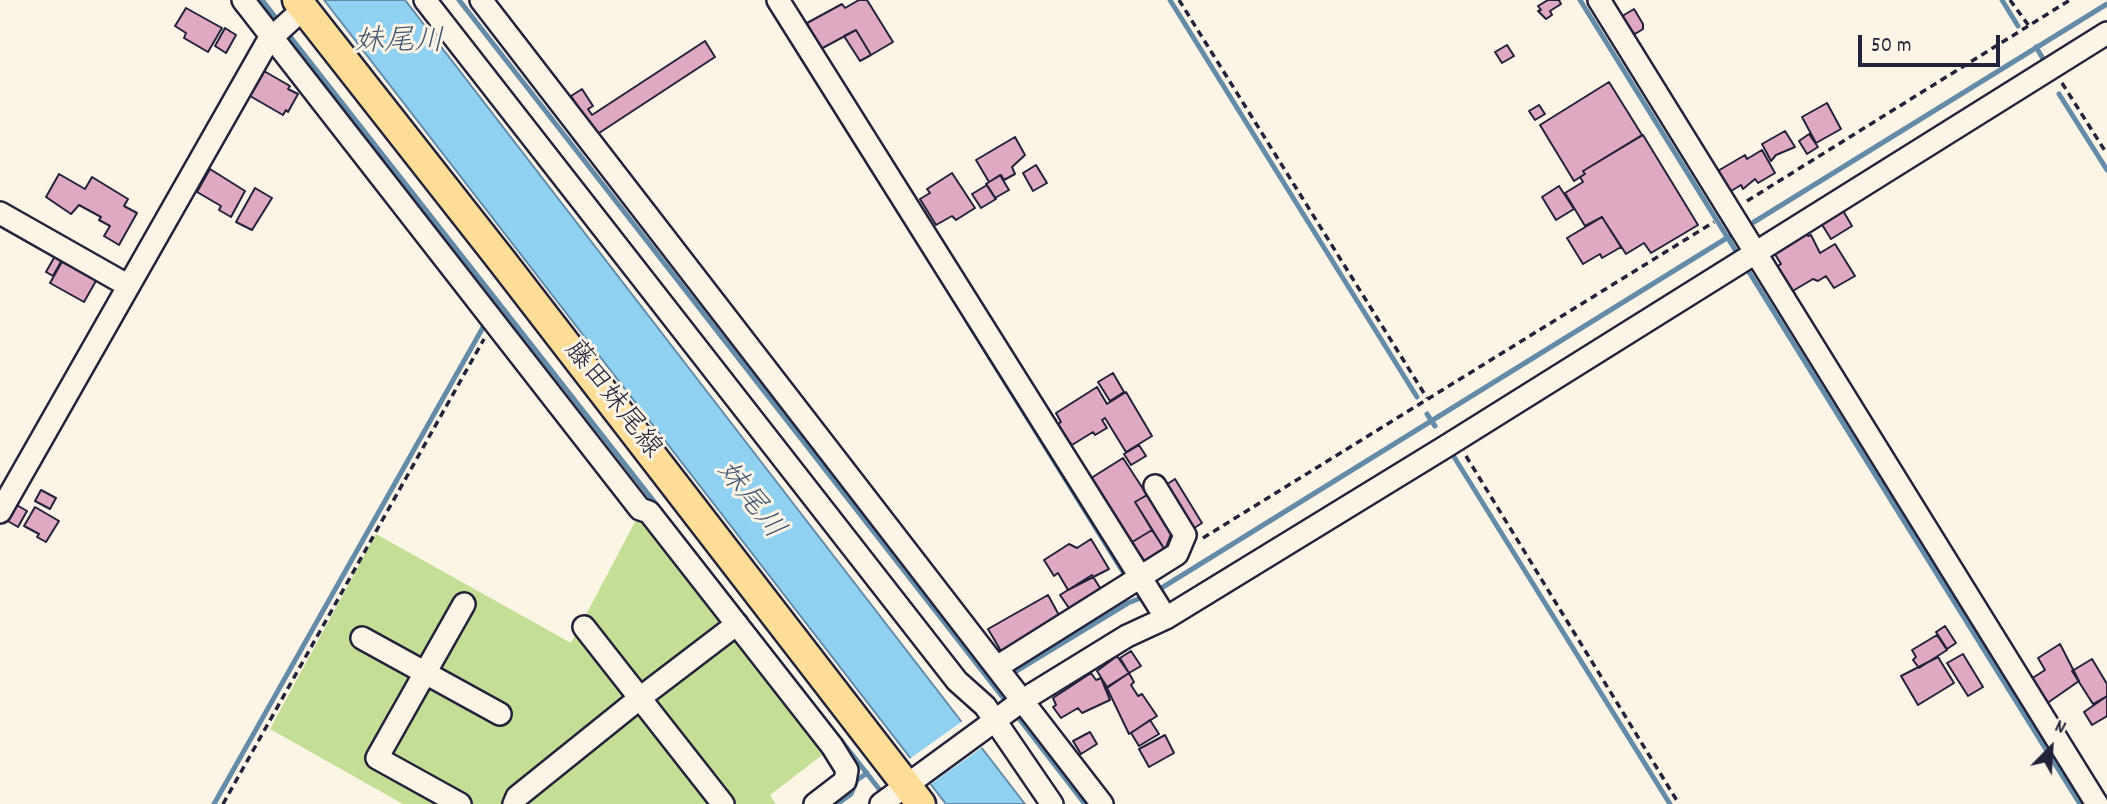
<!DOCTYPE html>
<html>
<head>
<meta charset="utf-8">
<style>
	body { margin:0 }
	#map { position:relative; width:2107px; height:804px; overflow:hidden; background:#fcf5e5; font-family:Dekko,sans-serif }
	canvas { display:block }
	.north { position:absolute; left:2016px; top:713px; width:70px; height:70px; -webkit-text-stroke:5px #fcf5e5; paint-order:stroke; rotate:24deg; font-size:19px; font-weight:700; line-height:28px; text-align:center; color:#22223b }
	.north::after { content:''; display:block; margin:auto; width:24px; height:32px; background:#22223b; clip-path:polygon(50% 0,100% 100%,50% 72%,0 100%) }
	.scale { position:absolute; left:1858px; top:35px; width:142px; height:32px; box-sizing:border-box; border:4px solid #22223b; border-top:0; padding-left:9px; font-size:21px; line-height:24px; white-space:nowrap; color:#22223b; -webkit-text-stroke:5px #fcf5e5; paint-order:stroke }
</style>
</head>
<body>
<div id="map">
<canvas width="2107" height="804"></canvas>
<div class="north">N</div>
<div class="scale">50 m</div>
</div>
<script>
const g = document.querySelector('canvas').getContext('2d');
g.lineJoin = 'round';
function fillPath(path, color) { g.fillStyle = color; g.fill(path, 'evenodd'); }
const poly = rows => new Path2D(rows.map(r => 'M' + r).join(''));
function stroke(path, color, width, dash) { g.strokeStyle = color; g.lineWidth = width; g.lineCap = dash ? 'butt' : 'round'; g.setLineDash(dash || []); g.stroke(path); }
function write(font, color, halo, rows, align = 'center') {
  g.font = font + ' Dekko,"Klee One",sans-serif'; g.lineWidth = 6; g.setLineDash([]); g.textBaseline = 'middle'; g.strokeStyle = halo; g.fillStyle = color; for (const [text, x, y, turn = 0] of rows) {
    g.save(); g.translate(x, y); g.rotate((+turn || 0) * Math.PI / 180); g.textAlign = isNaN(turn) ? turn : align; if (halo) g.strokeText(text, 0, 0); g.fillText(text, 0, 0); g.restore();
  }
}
const green = poly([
	[648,516,830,749,770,795,776,804,403,804,270,729,376,534,571,643,636,520]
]);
const water = poly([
	[324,0,405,0,1025,804,946,804,324,0]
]);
const pier = poly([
	[964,720,984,746,928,786,908,760]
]);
const stream = poly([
	[262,0,279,22],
	[459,0,1008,704],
	[1170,0,1417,397],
	[1580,0,1739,256],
	[2002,0,2018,26],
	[285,30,883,794],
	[2036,47,2045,62],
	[2059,94,2107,170],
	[1754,222,2107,4],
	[1744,264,2080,804],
	[967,321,1128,580],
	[1427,414,1435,426],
	[1451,452,1670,804],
	[1155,592,1730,236],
	[1013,673,1128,603,1146,596],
	[1014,712,1085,804],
	[214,804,486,322],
	[837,804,851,794,857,780,867,773]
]);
const building = poly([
	[859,0,867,0,893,42,871,55,856,30,819,50,807,23,842,4,845,8,859,0],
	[1548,0,1559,0,1561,4,1550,11,1552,15,1546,19,1538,11,1541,10,1538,6,1548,0],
	[186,8,222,28,208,52,184,38,186,33,175,26,186,8],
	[1634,9,1643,24,1643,29,1635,34,1632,31,1629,33,1619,18,1634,9],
	[225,28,236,35,226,53,215,46,225,28],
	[856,30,871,55,860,61,844,36,856,30],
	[705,41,715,57,596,135,571,96,582,89,593,106,588,109,592,115,705,41],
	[1507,45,1514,56,1502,63,1495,52,1507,45],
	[264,71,290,86,288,89,298,94,288,112,286,110,283,115,250,96,264,71],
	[1609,82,1642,135,1583,171,1585,174,1574,181,1540,125,1609,82],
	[1827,103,1841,129,1816,143,1802,117,1827,103],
	[1539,105,1545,114,1535,120,1529,111,1539,105],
	[1785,131,1795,147,1776,155,1771,161,1762,144,1785,131],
	[1809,134,1818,147,1807,154,1799,141,1809,134],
	[1643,135,1698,225,1651,253,1644,243,1626,254,1602,217,1585,226,1565,193,1583,182,1580,177,1585,174,1583,171,1643,135],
	[1015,137,1025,155,1012,167,1015,174,1004,180,1001,175,989,182,976,160,1015,137],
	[1762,150,1775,173,1758,183,1755,179,1743,189,1741,185,1731,191,1716,172,1745,155,1747,159,1762,150],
	[1036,165,1047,183,1033,191,1023,173,1036,165],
	[210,169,245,191,231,217,219,210,221,206,197,192,210,169],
	[952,173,975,208,956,220,952,216,936,225,920,199,930,193,927,189,952,173],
	[59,174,85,189,92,177,128,199,124,206,137,213,119,245,104,236,110,226,99,220,101,217,79,205,71,214,46,197,59,174],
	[1000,175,1009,190,995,198,986,184,1000,175],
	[987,185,996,199,981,208,972,194,987,185],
	[1559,186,1574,209,1556,220,1542,197,1559,186],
	[255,188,272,198,252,230,236,222,255,188],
	[1842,209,1852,226,1831,239,1821,223,1842,209],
	[1602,217,1621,247,1602,258,1600,254,1583,264,1567,238,1602,217],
	[1805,232,1808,236,1811,235,1820,253,1835,244,1855,276,1834,288,1826,276,1818,281,1813,279,1791,292,1776,267,1781,264,1773,251,1805,232],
	[55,256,62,260,53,276,46,272,55,256],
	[63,260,97,279,84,302,50,283,63,260],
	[1113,373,1124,392,1110,401,1098,382,1113,373],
	[1097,387,1107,404,1126,392,1152,436,1126,452,1105,418,1102,420,1107,428,1095,435,1093,432,1072,445,1056,425,1061,422,1056,413,1097,387],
	[1139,445,1146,456,1131,465,1124,454,1139,445],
	[1123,458,1147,495,1135,502,1152,530,1129,544,1088,480,1123,458],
	[1175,479,1202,523,1185,534,1158,490,1175,479],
	[41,490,56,498,50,509,35,501,41,490],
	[1147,495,1171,534,1165,550,1135,502,1147,495],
	[15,504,27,511,18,527,6,520,15,504],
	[35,507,59,521,46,542,37,537,39,534,24,526,35,507],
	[1152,530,1165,550,1142,565,1129,544,1152,530],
	[1091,539,1109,569,1068,590,1058,573,1054,576,1044,560,1069,544,1077,548,1091,539],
	[1092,575,1102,591,1071,611,1060,595,1092,575],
	[1048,595,1060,617,1001,651,988,629,1048,595],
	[1945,626,1956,643,1947,649,1936,632,1945,626],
	[1937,635,1947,650,1919,668,1913,660,1916,657,1912,650,1937,635],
	[2060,644,2079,681,2046,704,2031,679,2045,670,2038,658,2060,644],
	[1131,651,1141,666,1129,673,1120,658,1131,651],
	[1963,654,1983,687,1968,696,1947,663,1963,654],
	[1117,656,1129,673,1107,687,1097,671,1117,656],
	[1938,657,1954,683,1918,705,1901,676,1938,657],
	[2092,659,2107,684,2107,696,2093,704,2072,671,2092,659],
	[1091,673,1096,680,1101,678,1110,700,1082,713,1078,708,1061,718,1053,707,1056,705,1053,698,1091,673],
	[1129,673,1134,682,1131,685,1138,696,1142,694,1157,716,1129,734,1107,688,1129,673],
	[2107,696,2107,716,2092,725,2084,712,2107,696],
	[1150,720,1159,734,1139,746,1131,733,1150,720],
	[1090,732,1097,744,1081,754,1073,741,1090,732],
	[1165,735,1174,753,1149,767,1139,749,1165,735]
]);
const path = poly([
	[1179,0,1427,398],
	[2010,0,2029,26],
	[2062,83,2107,154],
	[1747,201,2070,0],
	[1466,456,1679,804],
	[1203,538,1714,222],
	[223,804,484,339]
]);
const minor = poly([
	[243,0,640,509,649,512,832,746,847,770,845,781,815,804],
	[425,0,957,681,985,706,1052,804],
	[481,0,1102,804],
	[778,0,1166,618],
	[1599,0,2097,804],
	[0,213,127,285],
	[0,512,268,41,303,9],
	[584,627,723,804],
	[362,638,500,714],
	[997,667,1177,554,1185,535,1155,486],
	[460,804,377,758,464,604],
	[514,804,517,797,640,698,737,624],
	[881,804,1023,700,1127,636,1166,618,1445,447,2107,33]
]);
const major = poly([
	[297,0,502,261,921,804]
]);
const streetNames = [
	["藤田妹尾線",611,401,52]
];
const waterNames = [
	["妹尾川",399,45],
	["妹尾川",748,502,52]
];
fillPath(green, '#c4de95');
fillPath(water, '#90d1f1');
stroke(water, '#648ba8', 2);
fillPath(pier, '#fcf5e5');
stroke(stream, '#648ba8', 5);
fillPath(building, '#dfa9c1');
stroke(building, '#22223b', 2);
stroke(minor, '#22223b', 26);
stroke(major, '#22223b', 33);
stroke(path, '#22223b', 3.5, [7, 5]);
stroke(minor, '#fcf5e5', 21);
stroke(major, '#fedd96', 28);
write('28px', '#22223b', '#fcf5e5', streetNames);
write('italic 30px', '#435772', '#fcf5e5', waterNames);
</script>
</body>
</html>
